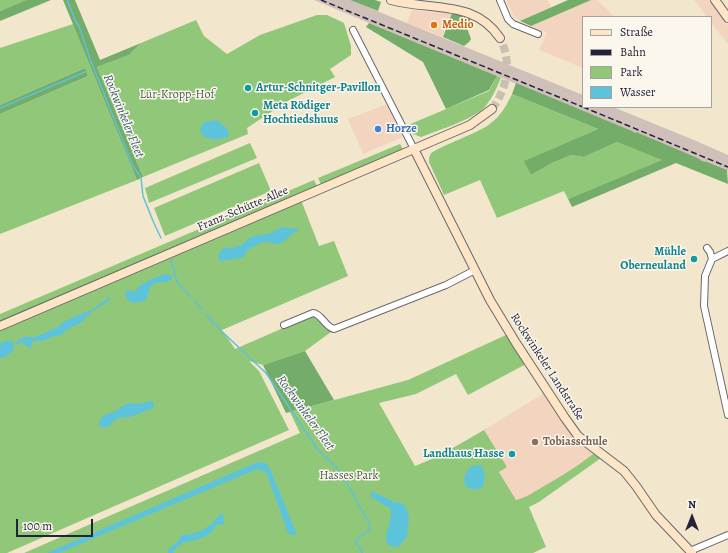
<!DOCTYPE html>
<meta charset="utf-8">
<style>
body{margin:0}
#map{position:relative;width:728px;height:553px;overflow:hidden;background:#f2e7cd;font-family:Alegreya,serif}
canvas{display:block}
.legend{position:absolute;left:582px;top:16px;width:130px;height:92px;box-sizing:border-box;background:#fbf7ec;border:1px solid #a4a2a5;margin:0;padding:5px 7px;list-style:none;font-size:12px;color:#22223b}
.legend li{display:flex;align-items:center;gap:8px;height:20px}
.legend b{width:20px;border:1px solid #a4a2a5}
.north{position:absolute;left:672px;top:497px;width:40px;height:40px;-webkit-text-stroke:3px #fbf7ec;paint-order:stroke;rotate:0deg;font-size:11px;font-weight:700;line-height:16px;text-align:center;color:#22223b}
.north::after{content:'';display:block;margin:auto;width:14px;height:18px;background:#22223b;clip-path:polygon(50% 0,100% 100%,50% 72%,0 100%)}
.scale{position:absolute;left:16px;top:519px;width:77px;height:18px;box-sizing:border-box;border:2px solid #22223b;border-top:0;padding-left:5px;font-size:12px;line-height:14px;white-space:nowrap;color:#22223b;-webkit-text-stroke:3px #fbf7ec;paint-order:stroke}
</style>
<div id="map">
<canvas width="728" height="553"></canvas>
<ul class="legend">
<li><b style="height:5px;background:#fde5c5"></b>Straße</li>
<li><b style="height:5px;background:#22223b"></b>Bahn</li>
<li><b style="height:11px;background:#91c779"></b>Park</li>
<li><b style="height:11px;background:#5dc3db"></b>Wasser</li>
</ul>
<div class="north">N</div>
<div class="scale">100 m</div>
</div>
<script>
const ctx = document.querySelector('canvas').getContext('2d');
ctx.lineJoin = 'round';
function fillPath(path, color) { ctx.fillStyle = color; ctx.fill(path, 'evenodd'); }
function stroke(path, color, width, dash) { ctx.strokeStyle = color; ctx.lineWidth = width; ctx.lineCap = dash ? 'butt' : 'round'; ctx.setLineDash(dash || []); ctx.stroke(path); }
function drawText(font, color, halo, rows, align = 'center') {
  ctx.font = font + ' Alegreya,serif'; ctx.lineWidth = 3; ctx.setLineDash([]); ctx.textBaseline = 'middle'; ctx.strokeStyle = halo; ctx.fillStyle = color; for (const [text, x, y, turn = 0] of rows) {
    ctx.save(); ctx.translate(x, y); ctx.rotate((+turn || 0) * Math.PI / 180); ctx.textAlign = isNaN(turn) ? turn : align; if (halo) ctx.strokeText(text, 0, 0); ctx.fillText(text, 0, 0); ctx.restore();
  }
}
const built = new Path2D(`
 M506 0H548L551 7 520 21 514 17Z
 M591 0H597L615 17H583V68L539 50 547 33 531 26Z
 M694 0H711L728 26V44L711 23V17H707Z
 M412 10 452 13 442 37 407 23Z
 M387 104 403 137 363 154 348 119Z
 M544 393 571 435 584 448 593 454 565 475 539 489 533 494 526 498 515 500 499 472 506 467 484 430Z`);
const industrial = new Path2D(`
 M314 0H350L583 95V107H613L694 140 728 155V171L727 170 706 161 705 162 700 160V159L497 76Z`);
const green = new Path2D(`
 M0 0H26L0 11Z
 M317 15H327L344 23 351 46V55L330 69 335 77 286 102 247 128 248 134 143 177 97 67 129 55 141 43 196 20 204 36 227 54 260 35Z
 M73 24 137 180 0 234V114L88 76 85 68 0 105V48Z
 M497 76 501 78C496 89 492 99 484 108 471 120 439 130 421 137L413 134 408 125 489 91Z
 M512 94 598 129 525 161 531 175 552 163 571 155 584 157 617 142 663 160 568 199 564 191 497 218 480 180 444 195 429 162V158L431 153C437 149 444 146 451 143 482 129 497 127 512 94Z
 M250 143 257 158 149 203 145 188Z
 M400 144 403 149 384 160 323 186 321 184 318 178Z
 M259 163 271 191 165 236 154 208Z
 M314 180 317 186 0 324V314Z
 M301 200 319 246 334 241 348 276 222 330 235 349 313 315 317 317 331 332 305 351 263 365 249 361 259 371 289 430 7 553H0V329Z
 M506 335 526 364 468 395 456 374 416 394 379 403 415 466 439 456 484 430 507 467 499 472 516 500C528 497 535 491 546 485 563 475 578 466 593 454L601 458 539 502 529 507 546 547 533 553H24L300 433 290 412 408 380Z`);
const forest = new Path2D(`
 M26 0H51L0 21V11Z
 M63 0H75L100 60 141 43 129 55 97 67 143 177 137 180Z
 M350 0H375L381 2 378 11Z
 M568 0H591L531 26 520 21Z
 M452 13 471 18 467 28 471 39 469 42 464 46 443 37Z
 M369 23 497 76 489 90 446 109 423 62 366 27Z
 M85 68 88 76 0 114V105Z
 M516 83 632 131 635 133 636 132 700 159V160L705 162V161L727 170 728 184 676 163 572 207 568 199 662 160 617 142 584 157 571 155 552 163 531 175 524 161 598 129 512 94Z
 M305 351 334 400 286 413 263 365Z`);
const water = new Path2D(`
 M216 120C222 124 231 129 228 137L217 140 204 137 200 131 202 124 205 122Z
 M281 227 298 229V231C289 233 286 243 278 244 274 245 269 241 265 242 262 242 259 244 256 245L255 247H251L242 258 220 261 218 256 222 249 227 247 233 249 236 246 242 245 250 237 271 233Z
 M167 274 172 276V279C160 287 151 275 147 299 143 302 132 305 128 300 126 299 126 296 125 294L127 290 135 292 139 286 156 277Z
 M108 298H110V300L90 313 82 322 68 329 59 336H54L42 341H32L31 349 21 342 18 345 16 343 19 339 24 337H35L58 327 63 322 93 309Z
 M11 340 14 344 13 351H12L6 357 0 358V343Z
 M152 401 154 404 153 408 130 417 118 418 106 428 99 426 100 419 106 414 113 412 128 403 137 404Z
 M260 462 266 463 271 471 297 535H293L288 533 267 474 263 471 257 469 59 553H47L253 464Z
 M481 465 485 474 483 487C466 496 457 478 472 466Z
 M372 492H374L394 502 401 503 406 507 409 519 407 537 398 547 390 546 386 541V536L391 517V509L374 499 370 495Z
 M223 513 224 524 216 525C206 547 184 533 173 553H168C169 547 171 547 176 543 178 541 180 538 182 535 196 533 200 533 211 524 216 521 217 515 223 513Z`);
const stream = new Path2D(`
 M67 0 76 22 79 26 90 59 133 166 141 178 143 196 153 221 161 238
 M0 108 85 72
 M171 260 177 282 191 297
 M195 300 202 310
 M206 314 215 325 266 373 318 450 332 463 343 476 369 523 370 528C367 535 358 535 356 542L362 553`);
const secondaryTunnel = new Path2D(`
 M492 109C508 87 512 62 500 38`);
const street = new Path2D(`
 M500 0 508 19 513 24 538 34
 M353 30 414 149
 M707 248 710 252 712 259 705 276 704 306 728 415
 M712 259 728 251
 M284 325 313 313C322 314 325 327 334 329L446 285 475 270
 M690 551 728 535`);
const secondary = new Path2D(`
 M391 0C434 11 474 0 500 38
 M715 0 728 18
 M414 149 490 300 516 343 565 418 578 436 624 471 636 486 656 515 692 553
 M0 326 470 125 492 109`);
const rail = new Path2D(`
 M321 0 583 107
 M583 107 728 167`);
const markers = [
 [434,25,4,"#e8710a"],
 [248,88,4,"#0f9aa8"],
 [255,113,4,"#0f9aa8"],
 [378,129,4,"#3f7fe0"],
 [694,259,4,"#0f9aa8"],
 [535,442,4,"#8d6e63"],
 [512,454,4,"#0f9aa8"]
];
const foodNames = [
 ["Medio",442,25]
];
const cultureNames = [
 ["Artur-Schnitger-Pavillon",256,88],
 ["Meta Rödiger",263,106],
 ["Hochtiedshuus",263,120],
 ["Mühle",686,252,"right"],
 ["Oberneuland",686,266,"right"],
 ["Landhaus Hasse",504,454,"right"]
];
const parkNames = [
 ["Lür-Kropp-Hof",177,95],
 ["Hasses Park",349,476]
];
const shopNames = [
 ["Horze",386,129]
];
const streetNames = [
 ["Franz-Schütte-Allee",243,209,-23],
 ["Rockwinkeler Landstraße",547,367,57]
];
const educationNames = [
 ["Tobiasschule",543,442]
];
const waterNames = [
 ["Rockwinkeler Fleet",123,116,68],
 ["Rockwinkeler Fleet",305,413,54]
];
fillPath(built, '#f3d4be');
fillPath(industrial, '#cfc0ba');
fillPath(green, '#91c779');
fillPath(forest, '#74ac69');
fillPath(water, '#5dc3db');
stroke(stream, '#5dc3db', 1.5);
stroke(secondaryTunnel, '#c8c0b0', 8, [8, 4]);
stroke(street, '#6b676e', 8);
stroke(secondary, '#6b676e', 10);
stroke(street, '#fff', 6);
stroke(secondary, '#fde5c5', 8);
stroke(rail, '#22223b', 1.5, [6, 3]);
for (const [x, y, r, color] of markers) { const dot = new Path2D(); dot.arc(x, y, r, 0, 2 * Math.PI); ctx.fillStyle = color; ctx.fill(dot); stroke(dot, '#fbf7ec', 1.5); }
drawText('bold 12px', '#c56008', '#fbf7ec', foodNames, 'left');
drawText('bold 12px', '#0d838f', '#fbf7ec', cultureNames, 'left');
drawText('12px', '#495c51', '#fbf7ec', parkNames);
drawText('bold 12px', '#366cbe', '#fbf7ec', shopNames, 'left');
drawText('12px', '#22223b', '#fbf7ec', streetNames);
drawText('bold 12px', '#785e54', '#fbf7ec', educationNames, 'left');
drawText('italic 13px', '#375a73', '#fbf7ec', waterNames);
</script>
